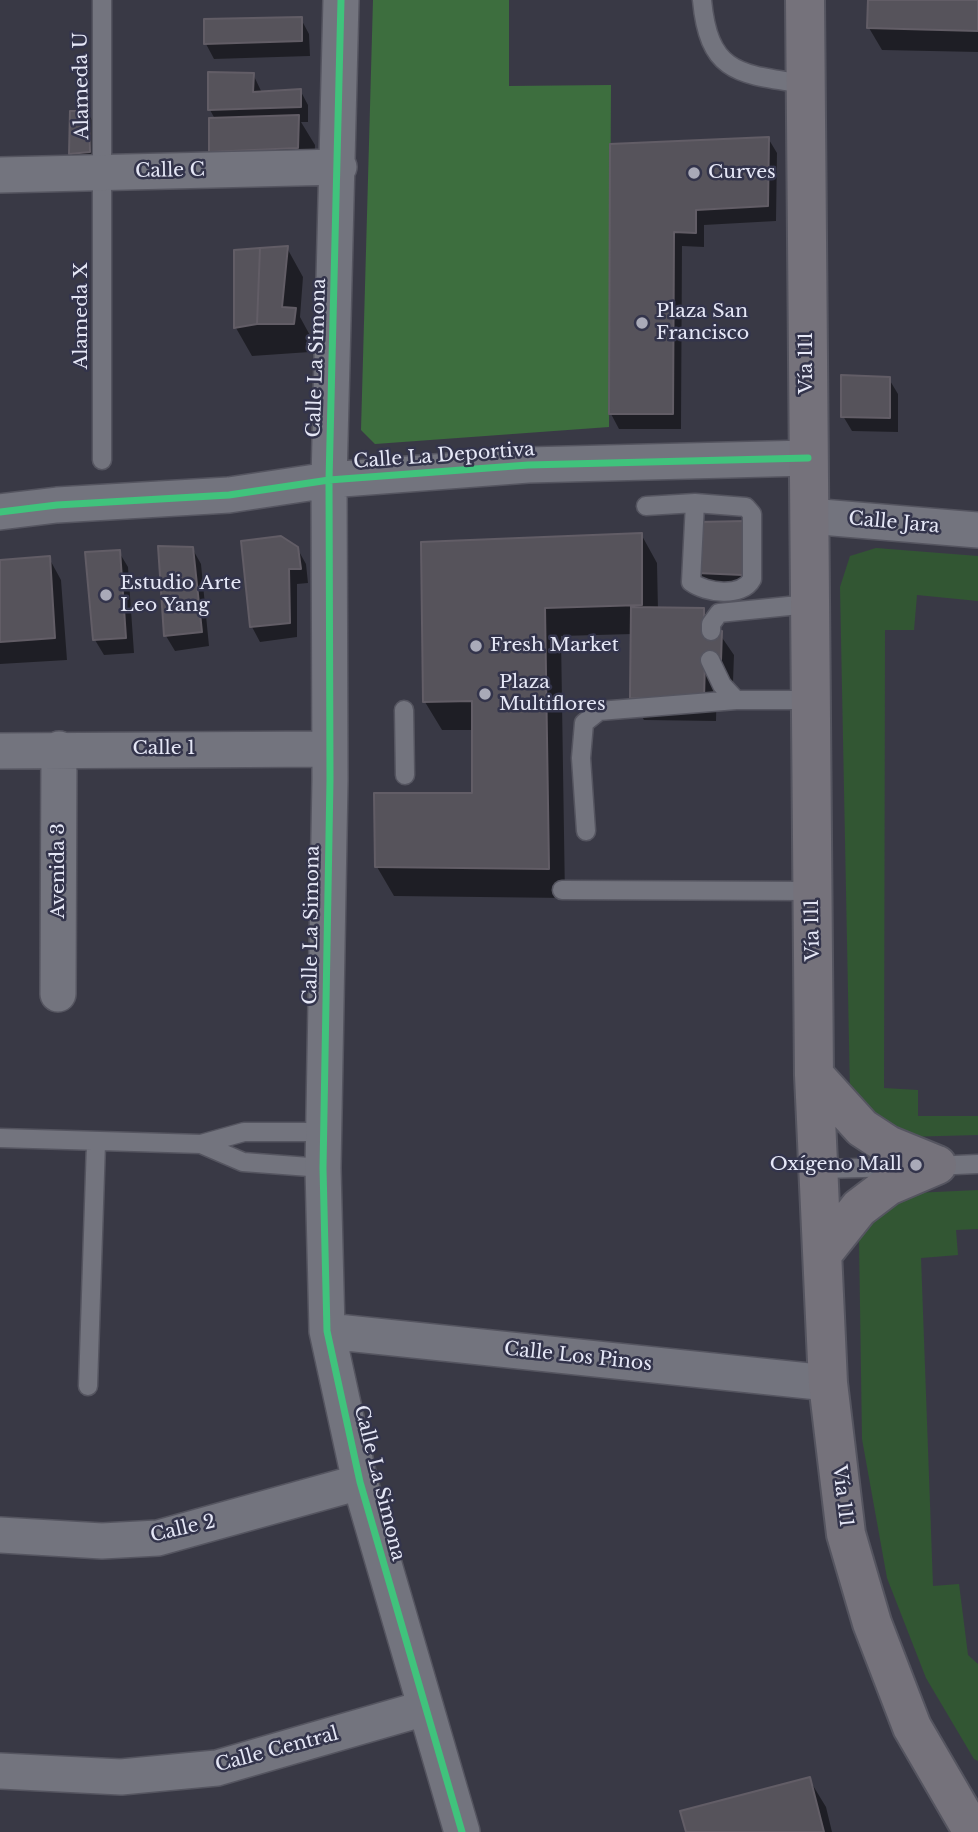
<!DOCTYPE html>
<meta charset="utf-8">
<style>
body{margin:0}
canvas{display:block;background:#393945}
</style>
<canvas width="978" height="1832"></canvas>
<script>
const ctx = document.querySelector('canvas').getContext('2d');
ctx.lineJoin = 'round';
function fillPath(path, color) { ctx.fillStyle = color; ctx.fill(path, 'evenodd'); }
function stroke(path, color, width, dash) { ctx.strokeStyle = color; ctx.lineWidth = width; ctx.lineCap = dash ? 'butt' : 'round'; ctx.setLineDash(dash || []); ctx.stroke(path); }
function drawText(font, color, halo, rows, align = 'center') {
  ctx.font = font + ' "Libre Baskerville",serif'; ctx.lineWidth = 5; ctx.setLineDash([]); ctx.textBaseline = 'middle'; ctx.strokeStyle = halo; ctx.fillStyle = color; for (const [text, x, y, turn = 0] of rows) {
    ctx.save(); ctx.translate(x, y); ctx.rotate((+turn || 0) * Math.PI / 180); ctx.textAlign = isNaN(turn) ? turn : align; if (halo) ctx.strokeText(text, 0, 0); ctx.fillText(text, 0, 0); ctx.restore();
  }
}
const green = new Path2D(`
 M876 548 978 556V601L917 595 914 630H885L884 1088 918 1090V1116H978V1135L903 1137 850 1092 840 587 850 556Z
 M978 1190V1229L956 1230 958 1255 921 1258 933 1586 959 1584 968 1655 978 1664V1761L974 1759 926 1678 887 1578 862 1439 859 1238 866 1216 914 1193Z`);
const forest = new Path2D(`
 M373 0H509V86L611 85 609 427 375 444 361 430Z`);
const shadow = new Path2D(`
 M870 0H978V52L882 50 869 28Z
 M301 19 309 34 310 56 214 59 206 44V20Z
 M253 74 262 93 300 90 308 105V122H301L315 145 314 177 227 181 211 152 210 119H215L210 110Z
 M88 113 92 120 93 159 75 160 71 153Z
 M768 138 777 153 776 221 704 225V247L682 246 681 429H619L611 414 612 146Z
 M287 248 303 277 300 317 312 339 310 352 252 356 236 328Z
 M889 379 898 394V432L852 431 843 416Z
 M745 523 751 589 707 588 699 573Z
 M641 534 657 563 658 610H703L734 655 733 682H717L716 721 644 720 631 698 633 634 561 636 565 898 394 896 377 867 474 794V730H442L425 702 423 543Z
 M243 543 297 548 306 564 308 583 297 584V637L260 642 252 627Z
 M192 548 201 564 209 646 175 651 166 636Z
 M119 552 128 567 134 653 104 655 95 640Z
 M49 558 61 580 67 660 0 664V562Z
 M809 1779 826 1807 832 1832H688Z`);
const building = new Path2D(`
 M868 0H978V31L867 28Z
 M302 17V41L204 44V19Z
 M208 72 254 73 253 92 301 89V107L208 110Z
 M70 111H89L90 152 69 154Z
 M299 115 298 148 209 152V118Z
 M769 137 768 206 696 210V233L674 232 673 414H609L610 144Z
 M288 246 282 307 296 308 294 324H257L260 248Z
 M260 248 257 324 234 328V250Z
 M841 375 890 377V418L841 417Z
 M746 521 743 575 697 573 698 522Z
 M642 533V605L545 608 549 869 375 867 374 793H472V701L423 702 421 542Z
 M281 536 298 547 301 569H289L290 623 250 627 241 541Z
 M158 546 193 547 202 632 164 636Z
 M120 550 126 638 93 640 85 552Z
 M50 556 55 638 0 642V560Z
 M631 607 704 608V631H722L721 660H705L704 699 630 698Z
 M810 1777 824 1832H686L680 1811Z`);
const service = new Path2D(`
 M702 0C709 75 740 74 805 84
 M102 460V0
 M646 506 695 503 746 507 752 514V579C742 598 706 593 691 582L695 503
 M711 631V624L719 613 809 604
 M710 660 722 685 736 700
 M404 710 405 775
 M586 831 581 758 584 723 599 711 736 700H811
 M562 890 813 891
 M0 1138 201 1144 244 1132H323
 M201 1144 243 1162 323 1168
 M933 1166 978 1164
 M820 1169 905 1167
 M88 1386 96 1143`);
const minor = new Path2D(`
 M341 0 329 480 330 780 323 1168 327 1331 360 1482 462 1832
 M0 175 339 167
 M0 512 57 505 229 495 329 480 528 465 808 458
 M809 516 978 530
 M0 751 328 749
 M58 994 59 749
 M327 1331 828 1383
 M0 1535 102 1541 158 1538 360 1482
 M0 1771 121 1777 217 1768 425 1708`);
const secondary = new Path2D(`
 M805 0 814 1075 828 1383 846 1534 872 1623 912 1727 973 1832
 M814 1075 862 1128 888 1145 937 1165
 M824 1252 859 1208 888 1186 937 1165`);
const cycleway = new Path2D(`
 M341 0 329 480 330 780 323 1168 327 1331 360 1482 462 1832
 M0 512 57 505 229 495 329 480 528 465 808 458`);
const markers = [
 [694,173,7,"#a9aab8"],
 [642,323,7,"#a9aab8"],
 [106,595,7,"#a9aab8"],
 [476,646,7,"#a9aab8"],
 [485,694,7,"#a9aab8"],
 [916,1165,7,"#a9aab8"]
];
const streetNames = [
 ["Alameda U",82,86,-91],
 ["Calle C",170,171,-1],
 ["Alameda X",82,316,-90],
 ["Calle La Simona",317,358,-88],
 ["Vía 111",807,363,-90],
 ["Calle La Deportiva",444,456,-4],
 ["Calle Jara",894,523,5],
 ["Calle 1",164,749],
 ["Avenida 3",59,871,-90],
 ["Calle La Simona",312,925,-89],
 ["Vía 111",813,930,-91],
 ["Calle Los Pinos",578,1357,6],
 ["Calle La Simona",379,1483,76],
 ["Vía 111",842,1496,83],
 ["Calle 2",183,1529,-13],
 ["Calle Central",277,1750,-15]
];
const poiNames = [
 ["Curves",708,173],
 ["Plaza San",656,312],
 ["Francisco",656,334],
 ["Estudio Arte",120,584],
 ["Leo Yang",120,606],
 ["Fresh Market",490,646],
 ["Plaza",499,683],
 ["Multiflores",499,705],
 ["Oxígeno Mall",902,1165,"right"]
];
fillPath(green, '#325633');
fillPath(forest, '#3d6e3e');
fillPath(shadow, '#0007');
fillPath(building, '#56535b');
stroke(building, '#625d66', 2);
stroke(service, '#555560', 21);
stroke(minor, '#555560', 38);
stroke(secondary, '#555560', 42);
stroke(service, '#73747e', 18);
stroke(minor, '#73747e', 35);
stroke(secondary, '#75727b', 38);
stroke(cycleway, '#40c37c', 7);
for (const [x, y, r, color] of markers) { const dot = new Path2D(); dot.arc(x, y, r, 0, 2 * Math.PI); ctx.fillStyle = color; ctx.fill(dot); stroke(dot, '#33344b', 2.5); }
drawText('19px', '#e5e7f6', '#33344b', streetNames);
drawText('19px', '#e5e7f6', '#33344b', poiNames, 'left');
</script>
